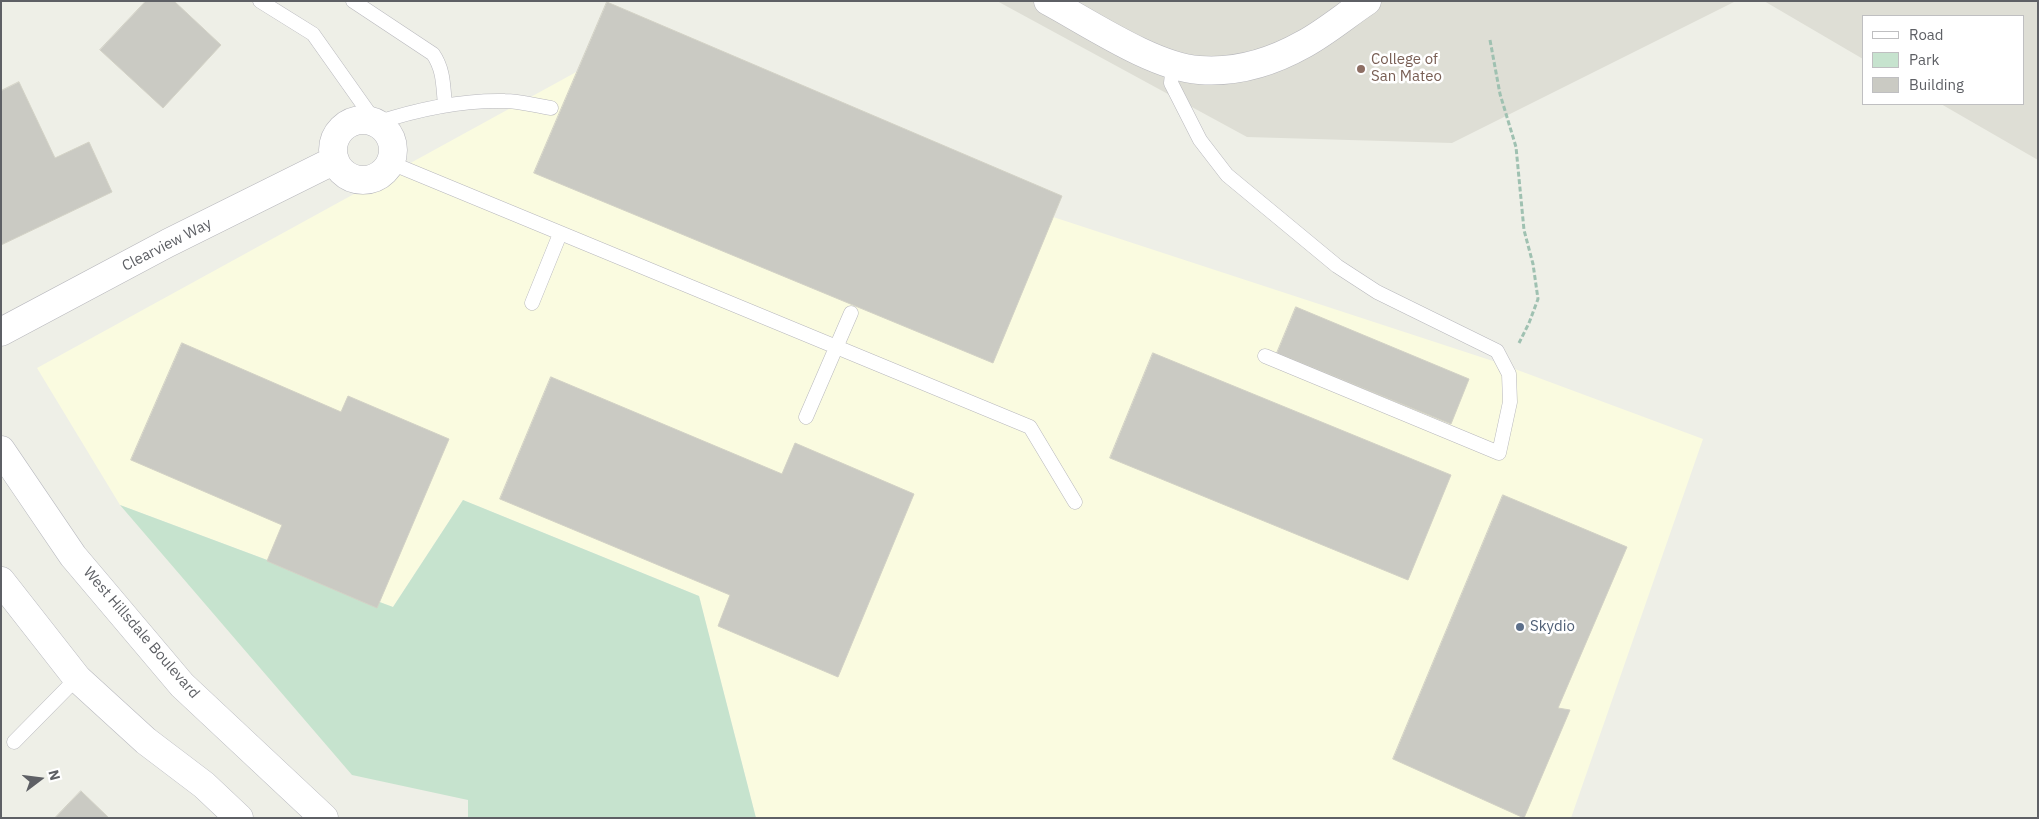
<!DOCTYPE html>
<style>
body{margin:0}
#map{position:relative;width:2039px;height:819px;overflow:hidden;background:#eeefe7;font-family:"IBM Plex Sans",sans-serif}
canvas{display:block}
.frame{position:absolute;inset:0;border:2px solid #5e6065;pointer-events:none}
.legend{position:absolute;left:1862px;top:15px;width:162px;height:90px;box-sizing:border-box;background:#fff;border:1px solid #bfbfc1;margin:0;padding:6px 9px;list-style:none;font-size:15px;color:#5e6065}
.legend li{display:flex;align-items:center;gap:10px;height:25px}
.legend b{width:25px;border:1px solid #bfbfc1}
.north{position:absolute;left:15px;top:754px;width:50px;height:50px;-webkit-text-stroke:4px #fff;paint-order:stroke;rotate:75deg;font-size:14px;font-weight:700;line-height:20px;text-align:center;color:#5e6065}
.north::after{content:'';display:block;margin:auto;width:18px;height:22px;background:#5e6065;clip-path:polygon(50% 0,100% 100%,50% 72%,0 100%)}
</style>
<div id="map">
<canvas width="2039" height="819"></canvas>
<div class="frame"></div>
<ul class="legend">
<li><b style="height:6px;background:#fff"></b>Road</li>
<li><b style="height:14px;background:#c6e3ce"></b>Park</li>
<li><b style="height:14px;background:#cacac3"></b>Building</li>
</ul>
<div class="north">N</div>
</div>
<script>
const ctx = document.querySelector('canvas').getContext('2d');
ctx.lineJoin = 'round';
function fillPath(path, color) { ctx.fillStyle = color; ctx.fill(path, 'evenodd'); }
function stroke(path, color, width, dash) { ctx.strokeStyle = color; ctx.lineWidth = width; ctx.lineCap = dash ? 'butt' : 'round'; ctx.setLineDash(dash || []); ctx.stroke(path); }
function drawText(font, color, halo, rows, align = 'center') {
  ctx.font = font + ' "IBM Plex Sans",sans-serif'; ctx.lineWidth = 5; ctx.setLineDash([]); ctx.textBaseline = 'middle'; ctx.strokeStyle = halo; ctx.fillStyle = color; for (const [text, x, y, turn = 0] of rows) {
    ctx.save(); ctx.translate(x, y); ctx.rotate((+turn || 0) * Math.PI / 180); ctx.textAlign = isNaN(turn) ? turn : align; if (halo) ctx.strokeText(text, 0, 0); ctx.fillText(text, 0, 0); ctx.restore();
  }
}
const commercial = new Path2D(`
 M589 65 1496 362 1703 439 1571 818H756L699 596 463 500 393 607 120 505 37 368Z`);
const education = new Path2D(`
 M997 1H1736L1452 143 1247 137Z
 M1764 1H2038V160L1941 104H2023V16H1863V59Z`);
const green = new Path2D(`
 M463 500 699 596 756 818H468V800L352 775 120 505 393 607Z`);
const building = new Path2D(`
 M146 1H174L221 45 163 108 100 50Z
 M607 2 1062 196 993 363 534 173Z
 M19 82 55 158 89 142 112 192 1 245V91Z
 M1296 307 1469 379 1451 424 1277 353Z
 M182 343 341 412 348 396 449 439 377 608 267 561 282 525 131 460Z
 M1153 353 1451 475 1408 580 1110 458Z
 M551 377 782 474 795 443 914 494 838 677 718 626 730 595 500 499Z
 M1503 495 1627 547 1558 708 1570 710 1524 818 1393 759Z
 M81 791 109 818H55Z`);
const path = new Path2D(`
 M1490 40 1500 94 1516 147 1524 230 1533 264 1538 299 1529 323 1519 343`);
const service = new Path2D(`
 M260 1 313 34 376 123C418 109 461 100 505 101 520 101 536 106 551 108
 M353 1 433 54C444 70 443 86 445 105
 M1173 65 1171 83 1200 140 1227 175 1337 266 1377 292 1497 351 1509 374 1510 402 1499 453 1265 356
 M391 163 1030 427 1075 502
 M532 303 560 234
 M806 417 851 313
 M14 742 77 678`);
const minor = new Path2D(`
 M1048 1C1089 23 1154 67 1199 70 1236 73 1272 62 1304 44 1326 32 1346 15 1367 1
 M333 150a30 30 0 1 1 60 0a30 30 0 1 1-60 0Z
 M1 332 168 243 335 160`);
const secondary = new Path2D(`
 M1 450 73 556 182 685 324 818
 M1 581 77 678 146 741 204 785 239 818`);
const markers = [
 [1361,69,5,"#8d6e63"],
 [1520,627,5,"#5c6f8a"]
];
const educationNames = [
 ["College of",1371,60],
 ["San Mateo",1371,77]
];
const streetNames = [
 ["Clearview Way",167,245,-27],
 ["West Hillsdale Boulevard",141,633,49]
];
const serviceNames = [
 ["Skydio",1530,627]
];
fillPath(commercial, '#fafbe0');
fillPath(education, '#deded5');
fillPath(green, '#c6e3ce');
fillPath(building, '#cacac3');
stroke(building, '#d3d2c6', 1);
stroke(service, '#b7b7bc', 15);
stroke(minor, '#b7b7bc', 29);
stroke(secondary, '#b8b9bf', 29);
stroke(path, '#9fc1b1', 3, [5, 2.5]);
stroke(service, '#fff', 14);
stroke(minor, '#fff', 28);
stroke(secondary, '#fff', 28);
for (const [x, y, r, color] of markers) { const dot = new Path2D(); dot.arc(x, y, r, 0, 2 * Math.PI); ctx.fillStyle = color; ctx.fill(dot); stroke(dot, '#fff', 2); }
drawText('15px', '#785e54', '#fff', educationNames, 'left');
drawText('15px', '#5e6065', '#fff', streetNames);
drawText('15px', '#4e5e75', '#fff', serviceNames, 'left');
</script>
